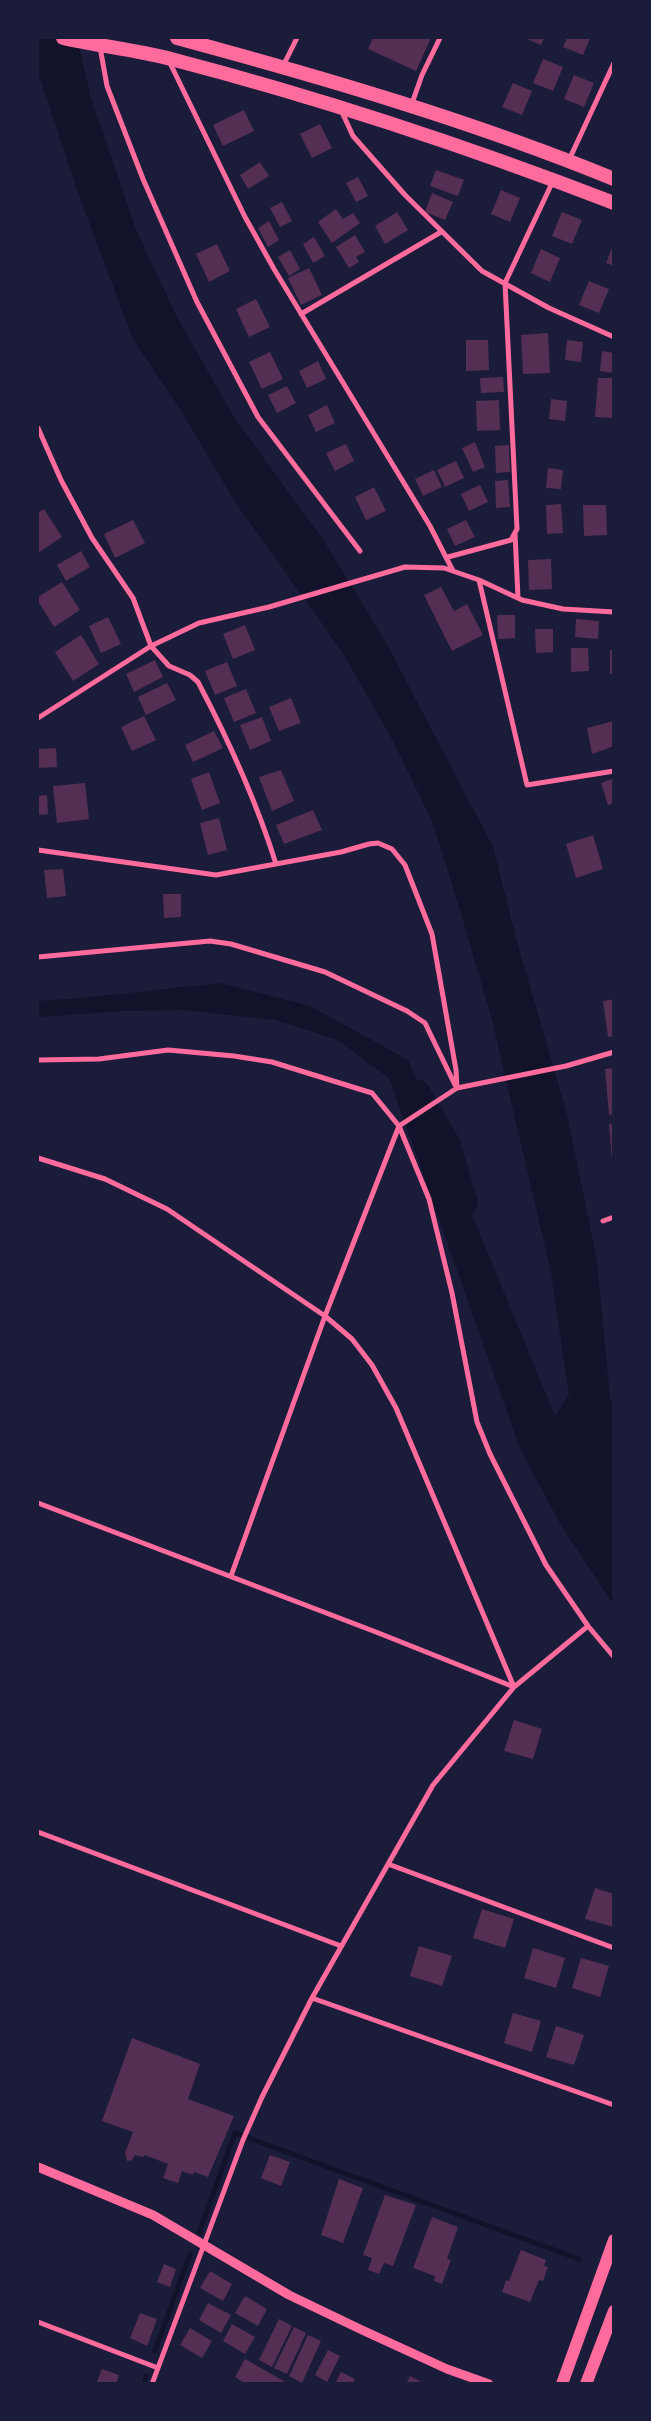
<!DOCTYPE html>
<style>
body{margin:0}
#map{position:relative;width:651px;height:2421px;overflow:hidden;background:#1b1b3a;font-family:"DejaVu Sans",sans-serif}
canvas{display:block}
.frame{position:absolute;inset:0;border:39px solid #1b1b3a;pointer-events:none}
</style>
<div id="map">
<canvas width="651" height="2421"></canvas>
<div class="frame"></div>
</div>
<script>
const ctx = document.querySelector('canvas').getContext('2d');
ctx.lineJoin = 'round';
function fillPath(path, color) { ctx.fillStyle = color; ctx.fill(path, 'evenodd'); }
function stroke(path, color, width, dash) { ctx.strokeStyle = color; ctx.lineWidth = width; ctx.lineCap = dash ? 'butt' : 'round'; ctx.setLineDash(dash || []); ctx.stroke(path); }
const water = new Path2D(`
 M38 38H77L91 98 136 230 178 319 235 419 324 541 384 639 493 847 517 942 567 1114 597 1261 610 1398 614 1409 613 1604 562 1527 521 1451 389 1078 338 1040 276 1020 183 1010 122 1011 38 1017V1001L83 998 219 983 310 1006 408 1060 555 1416 569 1395 551 1272 492 1020 458 903 432 821 393 741 343 653 235 502 182 412 133 339 77 190 38 73Z`);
const stream = new Path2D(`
 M199 2233 235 2133 579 2259
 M155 2351 190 2254
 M144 2384 146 2376`);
const river = new Path2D(`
 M416 1095 445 1145 462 1202`);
const building = new Path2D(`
 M373 38H431L416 71 368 49Z
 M525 38H544L541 45Z
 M567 38H590L583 55 563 47Z
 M543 59 563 67 553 91 533 83Z
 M574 75 594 83 584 107 564 99Z
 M513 83 532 91 522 115 502 107Z
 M244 110 254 131 223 146 213 125Z
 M320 124 332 148 312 158 300 134Z
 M260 162 269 176 248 189 240 175Z
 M436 170 464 180 458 196 430 186Z
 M358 177 368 196 356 202 346 183Z
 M501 190 520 198 510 222 491 214Z
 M432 193 453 202 445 220 425 212Z
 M282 202 292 221 280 227 270 208Z
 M336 209 343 219 353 213 360 223 332 243 318 222Z
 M397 212 408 230 385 244 375 226Z
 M562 212 582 220 572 244 552 236Z
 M269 221 279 240 268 247 258 228Z
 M355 235 365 252 356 257 359 262 349 268 336 247Z
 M314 237 325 256 313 263 303 244Z
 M614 243V266L606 263Z
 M217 244 230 271 209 282 196 254Z
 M541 249 560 258 550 282 531 273Z
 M290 250 300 269 289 276 278 257Z
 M309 268 322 295 301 305 288 278Z
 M589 281 609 289 599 313 579 305Z
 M256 299 270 327 249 337 236 309Z
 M548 333 550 373 523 374 521 335Z
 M466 340H488L489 370 466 371Z
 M567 340 583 342 581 362 565 360Z
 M602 351 614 353V373L600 371Z
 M270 352 283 379 262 389 249 362Z
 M318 361 326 379 307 388 299 371Z
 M503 377 504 392 481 393 480 378Z
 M598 378H614V418L595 417Z
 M287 386 296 403 277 413 268 395Z
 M551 399 567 401 565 421 549 419Z
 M499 400 500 430 477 431 476 401Z
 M327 405 335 423 316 432 308 415Z
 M475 442 485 467 473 472 462 448Z
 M346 444 354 461 335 471 326 453Z
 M509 445 510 472 496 473 495 446Z
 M456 461 464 478 445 487 437 470Z
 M548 468 563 470 561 489 546 488Z
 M434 470 442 487 423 496 415 479Z
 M508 480 510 507 496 508 495 481Z
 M480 485 488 502 469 511 461 494Z
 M374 487 386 511 366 520 355 497Z
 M561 504 563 533 547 534 546 505Z
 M583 505H606L607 535 584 536Z
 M44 509 62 537 38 553V513Z
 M133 520 145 543 115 558 104 534Z
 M466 520 475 537 455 546 447 529Z
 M81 551 90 567 66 581 57 565Z
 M551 559 552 589 529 590 528 560Z
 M62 582 80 610 54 627 38 601V597Z
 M441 587 454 611 467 604 483 635 452 651 424 595Z
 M497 615H515V638L498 639Z
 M108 617 121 644 101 653 89 626Z
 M576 619 599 621 598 639 575 637Z
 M245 625 255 650 233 659 223 634Z
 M535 629H553V652L536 653Z
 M81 635 99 664 73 681 55 652Z
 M571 648H588L589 671 571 672Z
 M610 650H614V674H610Z
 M155 660 163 677 134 692 126 674Z
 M227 662 237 686 215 695 205 671Z
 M167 683 176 700 146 715 138 697Z
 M246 689 256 713 234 722 224 698Z
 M291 698 301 723 279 731 269 707Z
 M144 716 156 740 132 751 121 727Z
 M262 717 271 741 250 750 240 725Z
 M614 721V746L592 754 587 728Z
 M214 731 223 748 193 762 185 745Z
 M56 748 57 767 38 768V749Z
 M281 770 294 801 272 811 259 777Z
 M209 772 220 803 202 810 191 779Z
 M614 778V803L608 805 601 783Z
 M85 783 89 819 57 823 53 786Z
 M47 795 48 814 38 815V796Z
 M313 810 322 830 284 844 276 825Z
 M219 818 227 850 208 855 200 823Z
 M593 835 603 869 576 878 566 844Z
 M63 869 66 896 47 898 44 870Z
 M163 894H181V917L164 918Z
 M614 999V1036L608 1037 603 1001Z
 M614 1068V1115H609L605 1069Z
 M609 1124H614V1161H612Z
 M514 1720 542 1729 533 1759 504 1751Z
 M595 1888 614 1894V1927L585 1919Z
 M482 1909 514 1919 505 1948 473 1938Z
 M419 1946 452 1956 442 1986 410 1976Z
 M533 1948 565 1958 556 1988 524 1978Z
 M581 1958 609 1966 600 1997 572 1988Z
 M513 2013 541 2021 532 2052 504 2043Z
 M556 2026 584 2035 574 2065 546 2057Z
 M132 2038 200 2064 188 2099 234 2116 208 2177 194 2172 193 2175 182 2171 178 2183 163 2178 168 2164 145 2155 143 2157 135 2155 132 2160 127 2161 125 2153 133 2132 102 2121Z
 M270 2155 290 2162 281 2186 261 2178Z
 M339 2179 363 2188 343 2243 321 2235Z
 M385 2195 416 2205 393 2266 384 2263 379 2274 368 2270 372 2258 363 2255Z
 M432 2217 458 2227 447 2259 451 2260 442 2284 434 2281 435 2276 413 2268Z
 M521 2250 546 2260 544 2266 548 2267 543 2281 539 2280 530 2302 502 2292 506 2280 509 2281Z
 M164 2264 176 2269 170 2287 157 2282Z
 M210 2271 232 2284 223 2301 200 2288Z
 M245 2296 267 2309 258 2326 235 2313Z
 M208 2303 231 2315 221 2333 199 2320Z
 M140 2313 157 2319 147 2346 130 2338Z
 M279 2319 292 2326 272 2367 259 2360Z
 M232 2324 255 2337 245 2354 223 2341Z
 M294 2327 306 2333 287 2374 274 2368Z
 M190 2328 212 2341 202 2358 180 2345Z
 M308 2335 321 2341 302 2383 289 2376Z
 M328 2350 340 2356 327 2382 315 2375Z
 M245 2359 289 2384H246L235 2377Z
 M102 2369 119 2375 116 2384H96Z
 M341 2372 355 2379 353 2384H335Z
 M410 2376 425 2384H406Z`);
const minor = new Path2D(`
 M100 47 107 86 143 179 197 302 258 417 360 551
 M169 61 245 217 274 269 430 526 453 571
 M283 66 297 38
 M411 106 422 75 440 38
 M341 110 353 136 405 195 482 271 549 308 614 337
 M569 160 614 63
 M301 314 441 232
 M38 428 61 480 92 538 133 598 151 646 169 666 190 675 198 682C229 741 256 800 276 864
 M515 533 518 598
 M448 557 511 540 517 529 505 283 553 181
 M479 580 527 785 614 771
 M38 718 151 646 199 623 269 607 405 567 444 568 479 580 522 600 563 609 614 612
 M38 850 216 875 341 852 369 844 378 843 392 849 405 865 432 934 456 1070 457 1088
 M38 957 210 941 231 944 325 972 407 1011 425 1023 455 1085
 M38 1060 99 1059 168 1050 234 1056 272 1062 372 1093 399 1126 429 1199 452 1293 477 1422 490 1454 546 1565 588 1626 614 1657
 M38 1158 105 1179 167 1209 325 1316 352 1339 372 1365 396 1408 514 1687
 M603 1221 614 1217
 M38 1503 376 1632 514 1687
 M231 1576 325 1316 399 1126 457 1088 566 1066 614 1052
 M38 1832 341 1946
 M388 1864 614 1948
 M312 1998 614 2105
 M38 2322 158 2368
 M152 2384 243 2140 262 2097 312 1998 433 1785 514 1687 588 1626`);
const tertiary = new Path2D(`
 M38 2167 153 2215 289 2295 362 2330 447 2369 489 2384`);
const primary = new Path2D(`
 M562 2384 614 2240
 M586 2384 614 2311`);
const trunk = new Path2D(`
 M63 38C99 46 136 50 171 59 321 98 469 147 614 203
 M177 38C325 78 472 121 614 179`);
fillPath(water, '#12122b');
stroke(stream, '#12122b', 5);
stroke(river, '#12122b', 31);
fillPath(building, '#542f53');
stroke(minor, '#ff6b9d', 5);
stroke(tertiary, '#ff6b9d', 9);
stroke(primary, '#ff6b9d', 12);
stroke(trunk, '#ff6b9d', 14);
</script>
